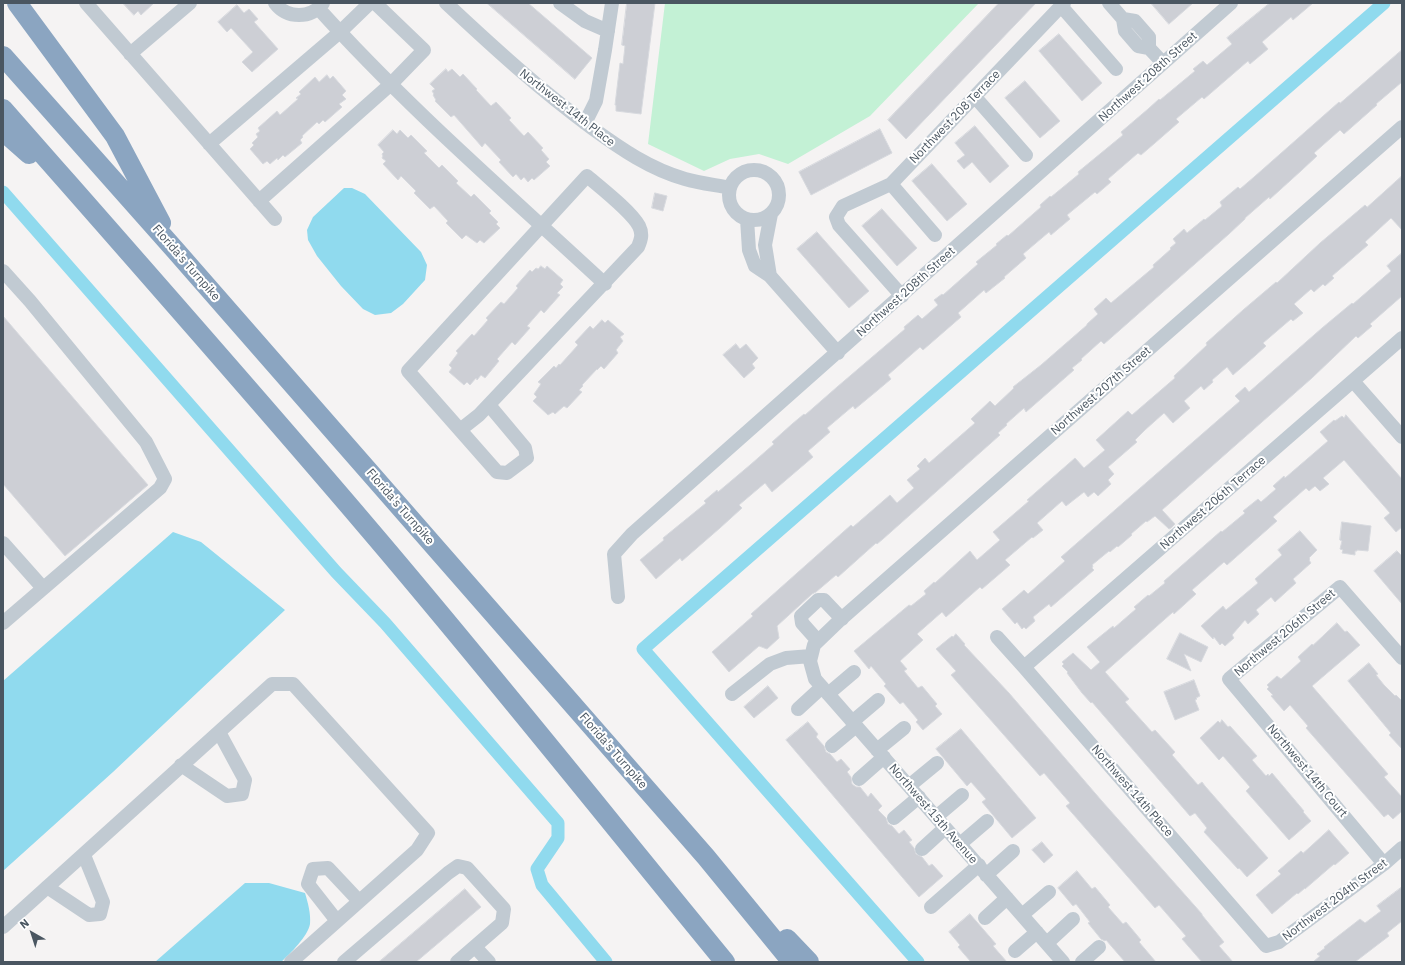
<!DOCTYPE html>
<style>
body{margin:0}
#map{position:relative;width:1405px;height:965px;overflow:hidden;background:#f5f3f3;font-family:"IBM Plex Sans",sans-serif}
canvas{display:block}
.frame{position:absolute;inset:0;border:4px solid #4a5661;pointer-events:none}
.north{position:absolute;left:12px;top:913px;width:40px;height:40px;-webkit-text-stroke:3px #fff;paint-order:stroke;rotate:321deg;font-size:11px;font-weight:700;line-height:16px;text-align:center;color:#4a5661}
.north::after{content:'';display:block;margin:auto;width:14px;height:18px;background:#4a5661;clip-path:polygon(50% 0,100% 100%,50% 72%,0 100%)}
</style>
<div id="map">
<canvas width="1405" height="965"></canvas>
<div class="frame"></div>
<div class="north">N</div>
</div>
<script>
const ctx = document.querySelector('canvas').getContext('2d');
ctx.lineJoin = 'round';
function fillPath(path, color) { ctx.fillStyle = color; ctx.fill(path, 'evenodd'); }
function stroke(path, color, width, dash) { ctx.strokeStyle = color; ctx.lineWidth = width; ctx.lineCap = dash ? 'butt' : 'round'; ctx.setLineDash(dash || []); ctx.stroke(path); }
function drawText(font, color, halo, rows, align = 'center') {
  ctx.font = font + ' "IBM Plex Sans",sans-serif'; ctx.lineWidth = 4; ctx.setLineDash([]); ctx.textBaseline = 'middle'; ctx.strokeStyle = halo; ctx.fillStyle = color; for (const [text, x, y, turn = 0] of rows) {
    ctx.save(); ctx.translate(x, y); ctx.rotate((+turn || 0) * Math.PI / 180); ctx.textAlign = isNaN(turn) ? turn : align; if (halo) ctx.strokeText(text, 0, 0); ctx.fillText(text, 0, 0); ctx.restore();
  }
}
const green = new Path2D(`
 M665 3H979L870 116 788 164 759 154 730 159 704 171 648 144Z`);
const water = new Path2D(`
 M344 188H352L365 194 421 252 427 265 425 280 403 304 391 313 375 315 363 309 341 286 317 256 308 240 307 230 313 217Z
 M173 532 201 542 285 610 113 772 3 871V681Z
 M245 883H269L305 893C308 903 311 914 310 924 308 936 290 954 281 962H155Z`);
const canal = new Path2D(`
 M3 192 336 572 385 623 558 823V838L537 869 542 885 606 962
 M918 962 643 649 1384 3`);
const building = new Path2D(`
 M123 3H154L141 15 138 11 134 15Z
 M487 3H528L592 58 575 79Z
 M627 3H655L641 114 616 111V105H615L620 63 623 64 625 46 622 45Z
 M999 3H1036L906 139 888 120Z
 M1151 3H1193L1169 24Z
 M1270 3H1313L1293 20 1291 17 1262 42 1268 49 1250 64 1248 61 1204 99 1202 97 1176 119 1179 122 1155 143 1141 155 1138 153 1108 179 1111 182 1097 194 1095 192 1067 215 1070 219 1051 235 1049 232 1023 254 1026 258 1004 277 1005 278 986 293 984 290 958 313 961 317 923 350 920 347 888 375 891 379 878 390 855 409 853 406 827 428 830 432 808 451 813 457 772 492 765 483 739 505 742 508 720 528 682 561 680 558 656 579 640 560 664 540 663 538 706 503 704 501 717 490 718 492 750 465 774 444 772 442 792 424 804 414 805 415 837 387 905 329 904 327 918 315 922 319 938 305 934 300 942 294 943 295 978 264 976 262 997 245 996 244 1007 235 1008 236 1041 207 1040 205 1050 196 1051 197 1079 174 1078 172 1123 135 1121 132 1148 109 1159 99 1160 100 1195 71 1193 69 1203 61 1207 65 1232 44 1227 38Z
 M237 5 244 13 249 9 258 19 254 22 278 49 252 72 242 62 253 52 231 28 227 32 218 22Z
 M1059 34 1102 83 1082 101 1039 51Z
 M1402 50V82L1376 104 1377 105 1344 134 1340 130 1314 153 1317 156 1302 170 1270 199 1269 197 1245 218V219L1229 234 1104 344 1101 341 1081 359 1082 360 1072 368 1074 370 1026 412 1024 408 1006 424 1007 425 998 433 1000 435 883 539 877 544 876 543 838 577 836 575 816 592 812 594 777 626 779 638 767 649 759 646 729 672 712 652 753 616 751 614 851 525 853 527 890 495 897 503 914 488 907 480 920 469 917 466 925 458 929 463 975 423 971 419 990 401 995 406 1014 388 1013 387 1041 365 1087 325V324L1098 314 1094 309 1106 298 1111 303 1154 267 1153 265 1171 249 1170 248 1176 243 1173 239 1184 229 1187 233 1204 219 1205 220 1222 206 1220 202 1238 187 1240 189 1254 177 1339 102 1340 103Z
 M446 69 448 72 452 69 460 77 463 74 477 89 476 90 491 106 496 102 511 118 509 120 524 136 528 132 543 148 541 150 549 159 546 162 550 166 534 180 532 178 528 182 524 177 521 180 516 174 513 177 499 162 501 160 485 143 482 147 454 115 451 117 435 101 436 100 433 95 434 94 432 91 435 89 430 84Z
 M327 75 330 79 333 76 346 91 342 95 346 99 339 104 342 107 325 122 323 120 319 124 317 122 302 136 303 137 300 140 302 143 285 157 283 155 278 160 277 158 270 164 267 161 263 164 250 149 254 145 252 143 258 137 256 134 260 131 258 128 277 111 280 115 298 99 296 98 301 94 299 92 315 77 319 82Z
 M1025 81 1060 121 1040 138 1005 98Z
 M975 126 1009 166 990 183 972 162 964 169 957 161 965 155 955 143Z
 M880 129 892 153 811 195 799 172Z
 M393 130 397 134 400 130 408 138 411 135 427 151 424 153 439 168 442 165 458 181 456 183 471 197 474 194 491 211 489 213 498 222 496 224 500 228 484 243 480 240 477 243 466 235 462 239 446 223 448 221 434 206 430 209 414 193 416 191 401 176 398 180 383 164 386 161 382 158 383 156 382 154 384 152 378 145Z
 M932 164 967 204 947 221 912 181Z
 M1402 176V230L1391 218 1365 242 1368 245 1332 276 1334 278 1325 286 1323 284 1314 292 1311 289 1294 304 1303 313 1293 321 1291 319 1263 343 1266 346 1256 355 1233 375 1227 367 1212 380 1213 382 1204 390 1201 386 1184 401 1190 408 1173 423 1164 413 1145 430 1135 440 1137 442 1108 467 1114 474 1108 480 1111 484 1098 496 1094 492 1088 497 1084 492 1066 506 1062 501 1037 523 1043 530 1033 538 1032 537 1005 560 1010 565 982 589 980 587 946 617 942 612 917 634 923 640 900 661 907 669 904 671 918 688 922 686 937 704 935 706 942 714 923 730 916 722 918 720 903 702 900 704 884 686 886 684 871 666 869 669 854 651 909 605 911 606 926 594 924 591 934 582 935 583 970 551 977 560 1000 540 993 532 1029 501 1027 500 1075 458 1084 468 1105 450 1096 440 1128 411 1132 415 1175 378 1174 376 1207 345 1206 343 1243 310 1276 282 1277 283 1320 243 1365 205 1367 207Z
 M655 193 667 196 663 211 652 208Z
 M882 209 917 248 897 266 862 226Z
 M817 232 869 291 849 308 797 249Z
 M1402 253V296L1370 324 1372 326 1358 338 1356 336 1312 378 1162 510 1175 524 1171 528 1169 529 1155 516 1147 522 1146 521 1131 534 1132 535 1118 547 1117 546 1110 552 1109 551 1092 565 1093 566 1092 568 1094 570 1051 607 1049 604 1033 617 1035 621 1026 629 1024 627 1022 629 1017 622 1015 624 1002 609 1024 590 1028 594 1065 561 1061 557 1240 401 1235 396 1245 387 1249 392 1322 328 1352 303 1353 304 1391 271 1387 266Z
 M541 266 545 269 547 266 563 280 560 284 563 287 557 293 560 295 544 313 541 310 527 326 530 328 515 345 512 342 497 359 499 361 485 378 481 375 477 380 476 378 470 385 467 382 464 385 449 372 452 368 449 365 458 353 456 351 472 334 474 336 488 320 486 318 501 302 504 304 518 288 516 286 530 270 532 272 536 268 538 269Z
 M3 316 148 485 65 556 3 484Z
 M602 320 605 323 608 320 624 334 620 337 623 341 616 350 618 353 604 369 601 366 597 370V369L582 385 583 386 579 390 582 392 567 408 564 406 555 414 553 412 548 415 533 401 537 397 534 394 541 384 538 382 554 366 556 368 559 364 560 365 578 345 575 342 590 326 593 329Z
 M736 344 740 349 746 344 758 358 752 364 755 368 744 378 723 355Z
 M1346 415 1402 479V527L1396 532 1384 518 1390 513 1344 460 1323 478 1329 484 1320 491 1315 486 1309 491 1306 488 1273 517 1277 521 1227 565 1224 562 1192 590 1196 594 1174 614 1173 612 1105 672 1129 699 1125 702 1152 732 1155 730 1175 752 1172 755 1198 785 1202 782 1205 786 1268 858 1247 877 1239 868 1238 869 1204 832 1207 828 1195 813 1190 816 1092 702 1091 703 1082 693 1067 673 1068 672 1062 666 1064 664 1062 662 1073 653 1091 670 1100 662 1087 647 1113 626 1114 628 1136 609 1134 607 1148 595 1149 596 1165 583 1164 581 1180 567 1221 531 1222 532 1245 513 1243 511 1258 499 1261 502 1276 489 1273 486 1284 476 1285 478 1328 441 1320 432 1334 420 1335 421 1342 416 1344 418Z
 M1342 522 1371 526 1368 551 1357 550V551H1355V555L1342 553 1343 550 1340 549 1342 541 1340 540Z
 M1300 531 1317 550 1309 558 1310 559 1309 560 1311 563 1293 579 1296 583 1275 602 1271 597 1256 610 1259 614 1248 624 1245 620 1232 635 1234 638 1225 646 1222 643 1220 645 1214 637 1213 639 1201 626 1223 606 1226 610 1258 583 1255 579 1282 555 1278 550Z
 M1397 551 1402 556V604L1374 571Z
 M1337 623 1345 632 1347 631 1360 645 1312 686 1388 774 1384 777 1402 797V811L1393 819 1388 814 1384 817 1306 728 1308 726 1290 705 1284 711 1271 696 1273 695 1267 689 1269 687 1267 685 1277 676 1281 679 1301 661 1298 657 1312 644 1313 645Z
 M1180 633 1208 647 1201 662 1184 654 1191 671 1167 659Z
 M956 634 965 644 964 645 1009 693 1101 800 1202 914V915L1224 942 1219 946 1233 962H1202L1182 939 1186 936 1159 905 1155 908 1066 806 1070 803 1044 773 1040 776 951 675 956 671 936 649 952 636 953 637Z
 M1369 663 1378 674 1376 675 1384 685 1395 696 1396 695 1402 701V749L1389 735 1391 733 1348 681Z
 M1194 680 1200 696 1196 698 1197 699 1195 700 1199 710 1175 720 1164 692Z
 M768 686 778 698 754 718 744 707Z
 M1222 720 1228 727 1230 726 1257 756 1252 760 1266 776 1268 774 1269 776 1272 773 1304 811 1303 812 1311 821 1289 840 1246 791 1250 787 1223 756 1219 760 1200 738 1218 721 1220 723Z
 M808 722 818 734 816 737 824 746 826 752 830 754 837 762 841 759 850 769 847 772 851 777 852 784 856 787H860L868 797 871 793 882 806 878 810 886 818 888 824 892 826 899 834 904 830 912 840 909 842 914 848 916 854 922 857 929 866 932 864 943 876 919 897 786 740Z
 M961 729 1036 818 1012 838 982 802 986 799 971 782 967 786 936 749Z
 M1329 830 1349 853 1335 865 1334 864 1305 889V888L1298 894 1297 893 1272 914 1256 895 1281 874 1278 871 1301 851 1303 853Z
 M1042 842 1053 855 1044 863 1032 850Z
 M1077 871 1092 889 1095 887 1110 905 1108 907 1123 924 1126 922 1141 940 1139 942 1156 962H1125L1106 940 1105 941 1101 939 1088 923 1090 922 1076 904 1073 906 1058 888Z
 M1402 887V921L1387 933 1389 936 1355 962H1313L1320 956 1317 954 1325 948 1324 947 1360 919 1365 923 1381 911 1377 906Z
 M465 889 481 907 416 962H379Z
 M970 914 996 944 993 946 1007 962H971L958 947 960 945 949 932Z`);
const minor = new Path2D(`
 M86 3 275 219
 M275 3C287 19 311 19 323 3
 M446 3C493 47 540 90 592 128 621 149 650 169 685 179 699 183 715 185 730 188
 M560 3 585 21 608 31
 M1109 3 1123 19 1125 31 1138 46 1149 48 1163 63
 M1061 6 1116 69
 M318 8C407 107 508 194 605 284
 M1123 19 1135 21 1149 37V48
 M130 54 190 3
 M975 97 1026 155
 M585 123 596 101 605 50 612 3
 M209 144 340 32 370 3
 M729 195a25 25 0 1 1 50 0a25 25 0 1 1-50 0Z
 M891 184 935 235
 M259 201 391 84 424 50 375 3
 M747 219 749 250 755 266 770 276 838 353
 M3 271 30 301 146 442 165 479 160 488 3 623
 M770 276 765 245 771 214
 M902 296 839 225 836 217 843 206 891 184 1064 3
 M1353 381 1402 437
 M460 430 479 415 638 247C641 240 643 234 639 226 632 212 600 187 587 176L408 371 497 472 507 473 527 458 525 448 489 405
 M3 543 43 588
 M618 597 614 554 632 534 1231 3
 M997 637 1024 667 1266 946 1279 942 1384 864 1402 848
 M818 641 802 623 801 616 818 600H824L842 619
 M1024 667 1402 338
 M732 694 770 664 786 658 811 656
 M828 694 854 672
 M798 709 822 687
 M852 722 878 700
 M832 746 856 726
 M877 750 904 728
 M181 765 227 796 242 794 245 780 219 732
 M859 779 884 757
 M909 786 937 763
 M936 817 962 795
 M894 818 919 797
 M960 844 987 821
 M922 849 945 828
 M1384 864 1229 679 1340 587 1402 658
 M986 875 1013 851
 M47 887 89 915 100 914 103 902 84 855
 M931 907 979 865
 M1022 915 1049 892
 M985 918 1007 898
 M337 921 308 884 313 869 328 868 359 901
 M3 927C92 846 182 765 272 684H293L428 833 417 850 291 962
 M1047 943 1073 919
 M475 947 489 962
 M1015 951 1037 932
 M344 962 448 873 458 866 467 868 504 909 502 923 457 962
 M1063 962 815 679 810 661 814 645 840 620 1402 127
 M1082 962 1099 947`);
const highway = new Path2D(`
 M17 3 115 136 161 223
 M3 56 176 251 706 857 792 962
 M3 109C125 248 248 387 368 528 490 671 606 817 725 962
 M3 131 29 154
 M787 939 809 962`);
const streetNames = [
 ["Northwest 208th Street",1148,77,-42],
 ["Northwest 14th Place",567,108,38],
 ["Northwest 208 Terrace",955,117,-46],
 ["Florida's Turnpike",186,263,49],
 ["Northwest 208th Street",906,292,-42],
 ["Northwest 207th Street",1101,391,-41],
 ["Northwest 206th Terrace",1213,503,-41],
 ["Florida's Turnpike",400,507,49],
 ["Northwest 206th Street",1285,633,-40],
 ["Florida's Turnpike",613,751,49],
 ["Northwest 14th Court",1307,771,50],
 ["Northwest 14th Place",1132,791,49],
 ["Northwest 15th Avenue",933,814,49],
 ["Northwest 204th Street",1335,900,-37]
];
fillPath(green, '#c3f1d5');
fillPath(water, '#90daee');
stroke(canal, '#90daee', 13);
fillPath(building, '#cdcfd5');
stroke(building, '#d7d9de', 1);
stroke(minor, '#c1cad2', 14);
stroke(highway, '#8ba5c1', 20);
drawText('12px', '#4a5661', '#fff', streetNames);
</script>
